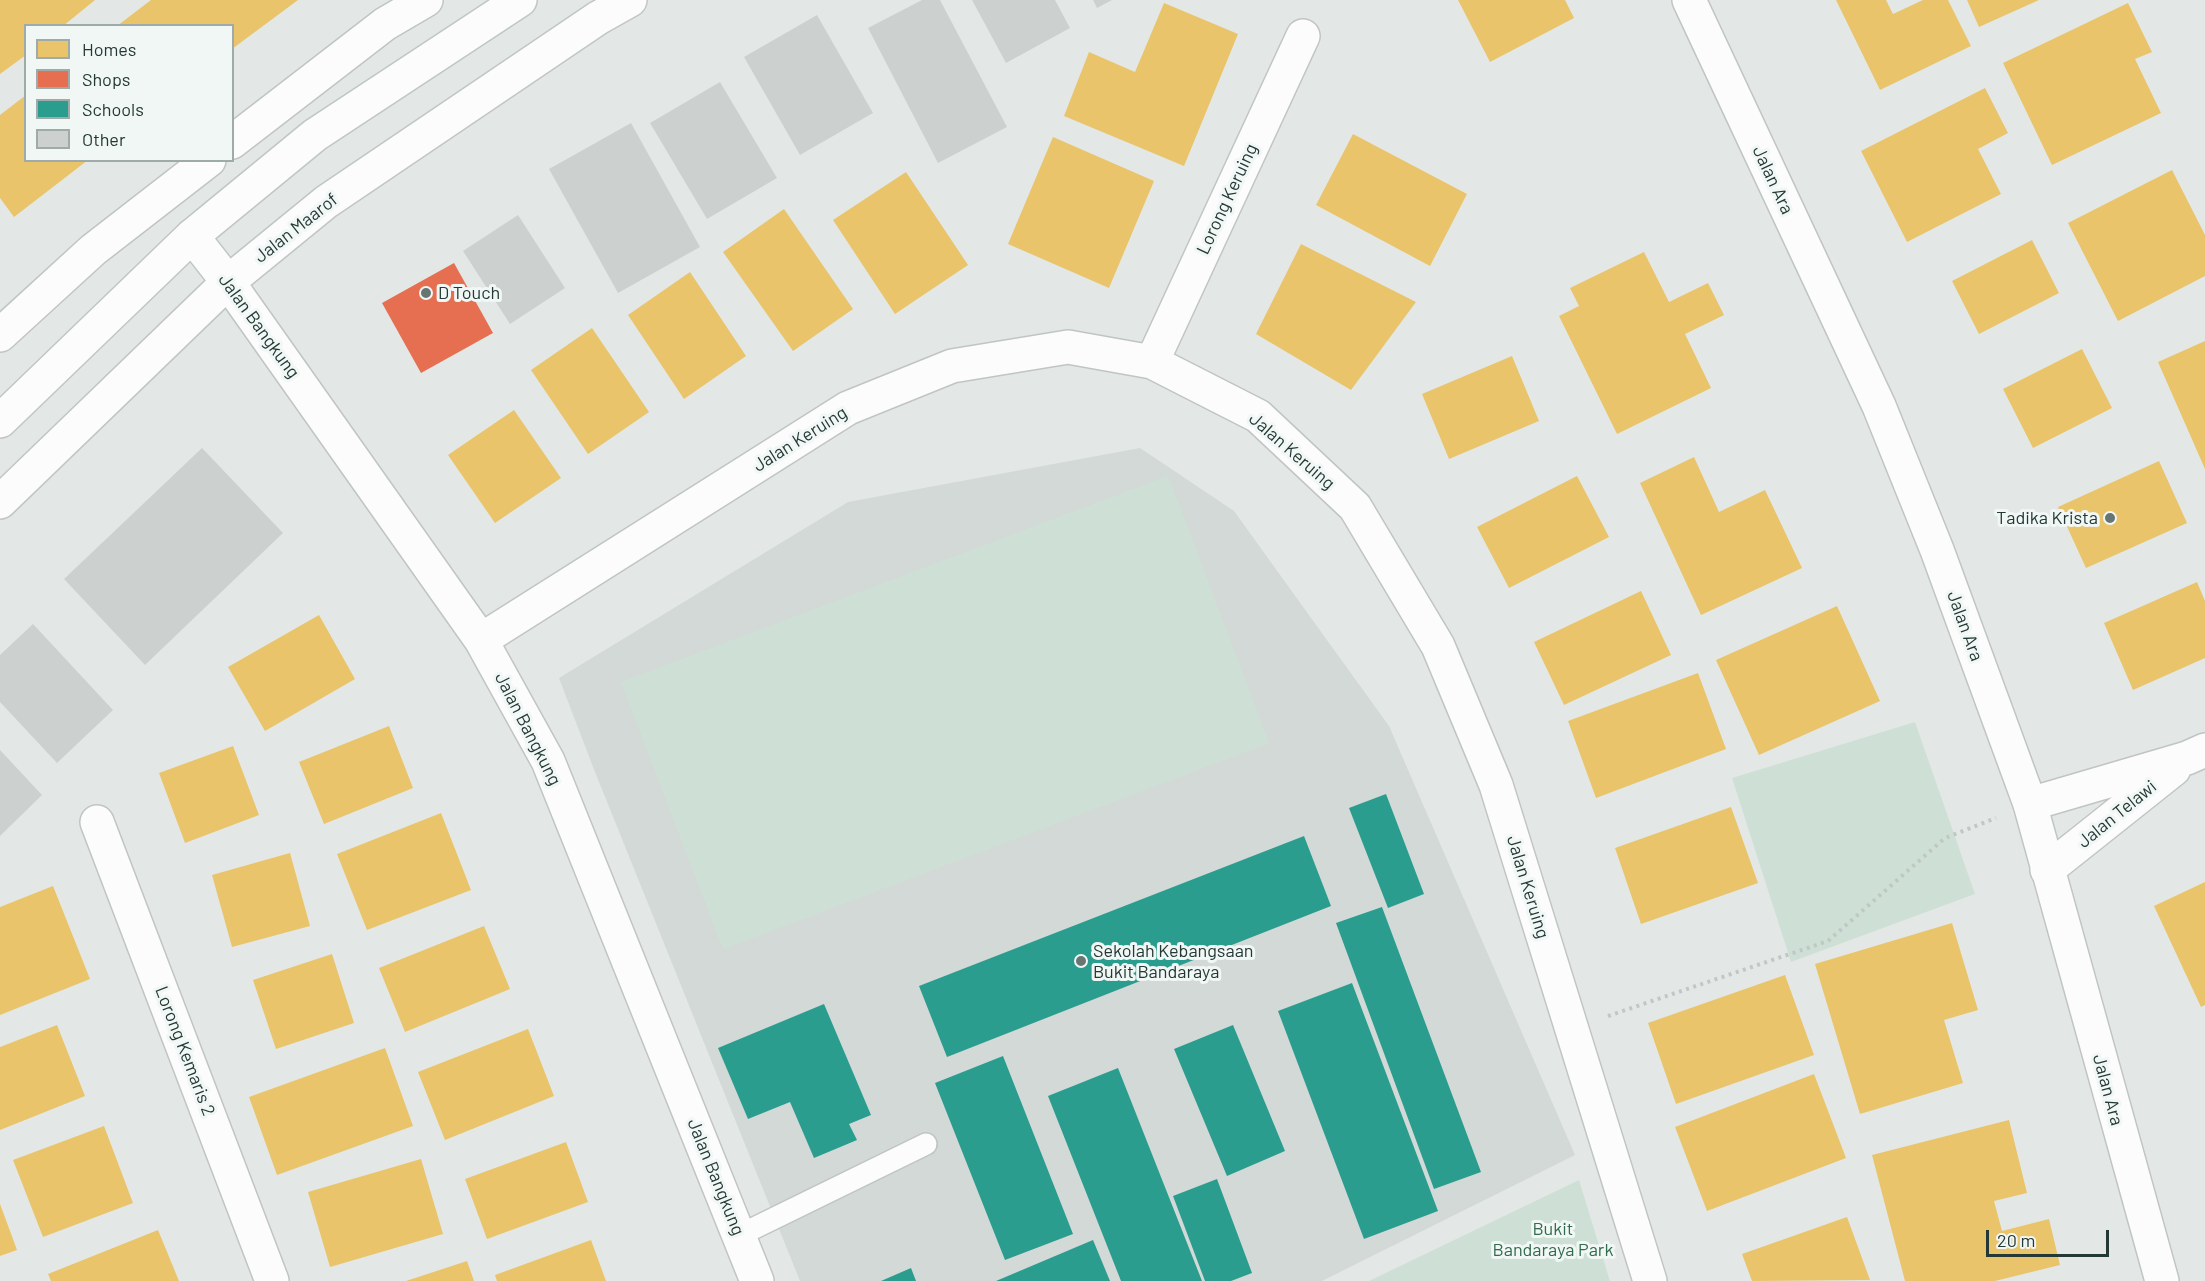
<!DOCTYPE html>
<style>
body{margin:0}
#map{position:relative;width:2205px;height:1281px;overflow:hidden;background:#e3e8e6;font-family:Barlow,sans-serif}
canvas{display:block}
.legend{position:absolute;left:24px;top:24px;width:210px;height:138px;box-sizing:border-box;background:#f1f7f5;border:2px solid #9faba8;margin:0;padding:8px 10px;list-style:none;font-size:18px;color:#243935}
.legend li{display:flex;align-items:center;gap:12px;height:30px}
.legend b{width:30px;border:2px solid #9faba8}
.scale{position:absolute;left:1986px;top:1230px;width:123px;height:27px;box-sizing:border-box;border:3px solid #243935;border-top:0;padding-left:8px;font-size:18px;line-height:21px;white-space:nowrap;color:#243935;-webkit-text-stroke:4px #f1f7f5;paint-order:stroke}
</style>
<div id="map">
<canvas width="2205" height="1281"></canvas>
<ul class="legend">
<li><b style="height:16px;background:#e9c46a"></b>Homes</li>
<li><b style="height:16px;background:#e76f51"></b>Shops</li>
<li><b style="height:16px;background:#2a9d8f"></b>Schools</li>
<li><b style="height:16px;background:#ccd1cf"></b>Other</li>
</ul>
<div class="scale">20 m</div>
</div>
<script>
const ctx = document.querySelector('canvas').getContext('2d');
ctx.lineJoin = 'round';
function fillPath(path, color) { ctx.fillStyle = color; ctx.fill(path, 'evenodd'); }
function stroke(path, color, width, dash) { ctx.strokeStyle = color; ctx.lineWidth = width; ctx.lineCap = dash ? 'butt' : 'round'; ctx.setLineDash(dash || []); ctx.stroke(path); }
function drawText(font, color, halo, rows, align = 'center') {
  ctx.font = font + ' Barlow,sans-serif'; ctx.lineWidth = 6; ctx.setLineDash([]); ctx.textBaseline = 'middle'; ctx.strokeStyle = halo; ctx.fillStyle = color; for (const [text, x, y, turn = 0] of rows) {
    ctx.save(); ctx.translate(x, y); ctx.rotate((+turn || 0) * Math.PI / 180); ctx.textAlign = isNaN(turn) ? turn : align; if (halo) ctx.strokeText(text, 0, 0); ctx.fillText(text, 0, 0); ctx.restore();
  }
}
const built = new Path2D(`
 M1140 448 1234 511 1389 726 1575 1155 1322 1281H800L593 767 559 678 848 502Z`);
const green = new Path2D(`
 M1168 476 1269 743 723 949 621 682Z
 M1915 722 1975 894 1791 962 1732 778Z
 M1579 1180 1610 1281H1369Z`);
const homes = new Path2D(`
 M0 0H95L63 26H26V55L0 74Z
 M151 0H298L232 49V26H117Z
 M1458 0H1565L1574 18 1490 62Z
 M1836 0H1886L1893 14 1923 0H1948L1971 46 1880 90Z
 M1967 0H2039L1979 27Z
 M1164 3 1238 34 1184 166 1064 116 1089 52 1135 72Z
 M2128 3 2152 52 2135 59 2161 113 2052 165 2003 63Z
 M1985 88 2008 133 1978 149 2001 194 1907 242 1861 151Z
 M26 95V160H88L14 217 0 198V115Z
 M1353 134 1467 194 1430 266 1316 205Z
 M1053 137 1154 181 1109 288 1008 244Z
 M2172 170 2205 235V276L2118 321 2068 223Z
 M906 172 968 265 895 314 833 220Z
 M784 209 853 309 793 351 723 252Z
 M2032 240 2059 293 1979 334 1952 281Z
 M1301 244 1416 302 1351 390 1256 334Z
 M1644 252 1669 302 1708 283 1724 315 1685 334 1711 388 1617 434 1559 316 1579 306 1570 288Z
 M690 272 746 356 684 399 628 315Z
 M592 328 649 412 588 454 531 370Z
 M2205 341V469L2158 362Z
 M2082 349 2112 408 2033 448 2003 389Z
 M1512 356 1539 421 1449 459 1422 394Z
 M514 410 561 478 495 523 448 455Z
 M1694 457 1719 512 1765 490 1802 568 1701 615 1640 483Z
 M2159 461 2187 523 2086 568 2058 507Z
 M1577 476 1609 537 1509 588 1477 527Z
 M2197 582 2205 601V658L2133 690 2104 623Z
 M1641 591 1671 655 1564 705 1534 642Z
 M1837 606 1880 701 1759 755 1716 660Z
 M319 615 355 679 265 731 228 667Z
 M1698 673 1726 749 1596 798 1568 721Z
 M389 726 413 788 324 824 299 762Z
 M233 746 259 815 185 843 159 773Z
 M1731 807 1758 883 1641 924 1615 848Z
 M441 813 471 890 367 930 337 854Z
 M290 853 310 926 232 947 212 875Z
 M2205 882V1005L2201 1007 2154 906Z
 M53 886 90 979 0 1015V907Z
 M1952 923 1978 1010 1944 1020 1963 1083 1860 1114 1815 964Z
 M484 926 510 989 405 1032 379 968Z
 M332 954 354 1023 276 1049 253 980Z
 M1785 975 1814 1055 1676 1104 1648 1023Z
 M57 1025 85 1096 0 1130V1047Z
 M528 1029 554 1096 445 1140 418 1072Z
 M385 1048 413 1126 277 1175 249 1097Z
 M1814 1074 1846 1158 1707 1211 1675 1127Z
 M2009 1120 2027 1193 1994 1201 2002 1231 2049 1219 2060 1265 1995 1281H1905L1872 1155Z
 M104 1126 133 1203 43 1237 13 1160Z
 M566 1142 588 1202 487 1239 465 1179Z
 M421 1159 443 1234 330 1267 308 1192Z
 M0 1204 17 1250 0 1256Z
 M1847 1217 1870 1280 1752 1281 1742 1254Z
 M158 1230 179 1281H51L48 1274Z
 M591 1240 606 1281H497L495 1275Z
 M467 1261 474 1281H406Z`);
const shops = new Path2D(`
 M454 263 493 333 421 373 382 303Z`);
const schools = new Path2D(`
 M1386 794 1424 894 1388 908 1349 808Z
 M1304 836 1331 906 947 1057 919 986Z
 M1382 907 1481 1172 1434 1189 1336 923Z
 M1352 983 1438 1211 1364 1239 1278 1011Z
 M824 1004 871 1115 849 1124 857 1140 814 1158 790 1102 748 1119 718 1048Z
 M1233 1025 1285 1151 1227 1176 1174 1049Z
 M1003 1056 1073 1234 1005 1260 935 1083Z
 M1118 1068 1202 1281H1121L1048 1096Z
 M1217 1179 1252 1273 1231 1281H1205L1173 1196Z
 M1093 1240 1110 1281H996Z
 M911 1268 916 1281H881Z`);
const building = new Path2D(`
 M922 0H940L1007 127 938 163 868 28Z
 M972 0H1055L1070 28 1006 63Z
 M1093 0H1112L1097 8Z
 M817 15 873 113 800 155 744 57Z
 M720 82 777 178 707 219 650 123Z
 M631 123 700 247 618 293 549 169Z
 M518 215 565 288 510 324 463 251Z
 M202 448 283 533 145 665 64 579Z
 M33 624 113 710 57 763 0 702V655Z
 M0 750 42 795 0 836Z`);
const path = new Path2D(`
 M1608 1016 1828 941 1945 838 1996 818`);
const service = new Path2D(`
 M740 1235 926 1144`);
const minor = new Path2D(`
 M232 142 385 24 426 0
 M192 236 228 282 481 640 548 761 757 1281
 M0 335 93 250 209 160
 M1152 362 1303 36
 M481 640 848 408 952 366 1068 347 1152 362 1258 416 1355 507 1438 646 1496 785 1650 1281
 M2030 804 2187 758 2205 750
 M97 822 272 1281
 M2047 870 2174 769`);
const tertiary = new Path2D(`
 M1689 0 1879 406 1937 550 2030 804 2162 1281`);
const secondary = new Path2D(`
 M0 421 192 236 315 135 520 0
 M0 502 228 282 326 202 598 18 630 0`);
const markers = [
 [426,293,6,"#677673"],
 [2110,518,6,"#677673"],
 [1081,961,6,"#677673"]
];
const streetNames = [
 ["Jalan Ara",1773,180,65],
 ["Lorong Keruing",1227,199,-65],
 ["Jalan Maarof",296,228,-38],
 ["Jalan Bangkung",259,326,54],
 ["Jalan Keruing",800,439,-32],
 ["Jalan Keruing",1292,451,41],
 ["Jalan Ara",1965,626,70],
 ["Jalan Bangkung",528,729,63],
 ["Jalan Telawi",2117,814,-39],
 ["Jalan Keruing",1528,887,73],
 ["Lorong Kemaris 2",185,1051,69],
 ["Jalan Ara",2108,1090,75],
 ["Jalan Bangkung",716,1177,68]
];
const poiNames = [
 ["D Touch",438,293],
 ["Tadika Krista",2098,518,"right"],
 ["Sekolah Kebangsaan",1093,951],
 ["Bukit Bandaraya",1093,972]
];
const parkNames = [
 ["Bukit",1553,1229],
 ["Bandaraya Park",1553,1250]
];
fillPath(built, '#d2d9d6');
fillPath(green, '#cee0d5');
fillPath(homes, '#e9c46a');
fillPath(shops, '#e76f51');
fillPath(schools, '#2a9d8f');
fillPath(building, '#ccd1cf');
stroke(service, '#c0c5c3', 24);
stroke(minor, '#c0c5c3', 36);
stroke(tertiary, '#c0c5c3', 36);
stroke(secondary, '#c0c6c4', 36);
stroke(path, '#c0c8c5', 4, [3, 4.5]);
stroke(service, '#fbfcfb', 21);
stroke(minor, '#fbfcfb', 33);
stroke(tertiary, '#fbfcfb', 33);
stroke(secondary, '#fbfcfb', 33);
for (const [x, y, r, color] of markers) { const dot = new Path2D(); dot.arc(x, y, r, 0, 2 * Math.PI); ctx.fillStyle = color; ctx.fill(dot); stroke(dot, '#f1f7f5', 2); }
drawText('18px', '#243935', '#f1f7f5', streetNames);
drawText('18px', '#243935', '#f1f7f5', poiNames, 'left');
drawText('18px', '#326b4e', '#f1f7f5', parkNames);
</script>
